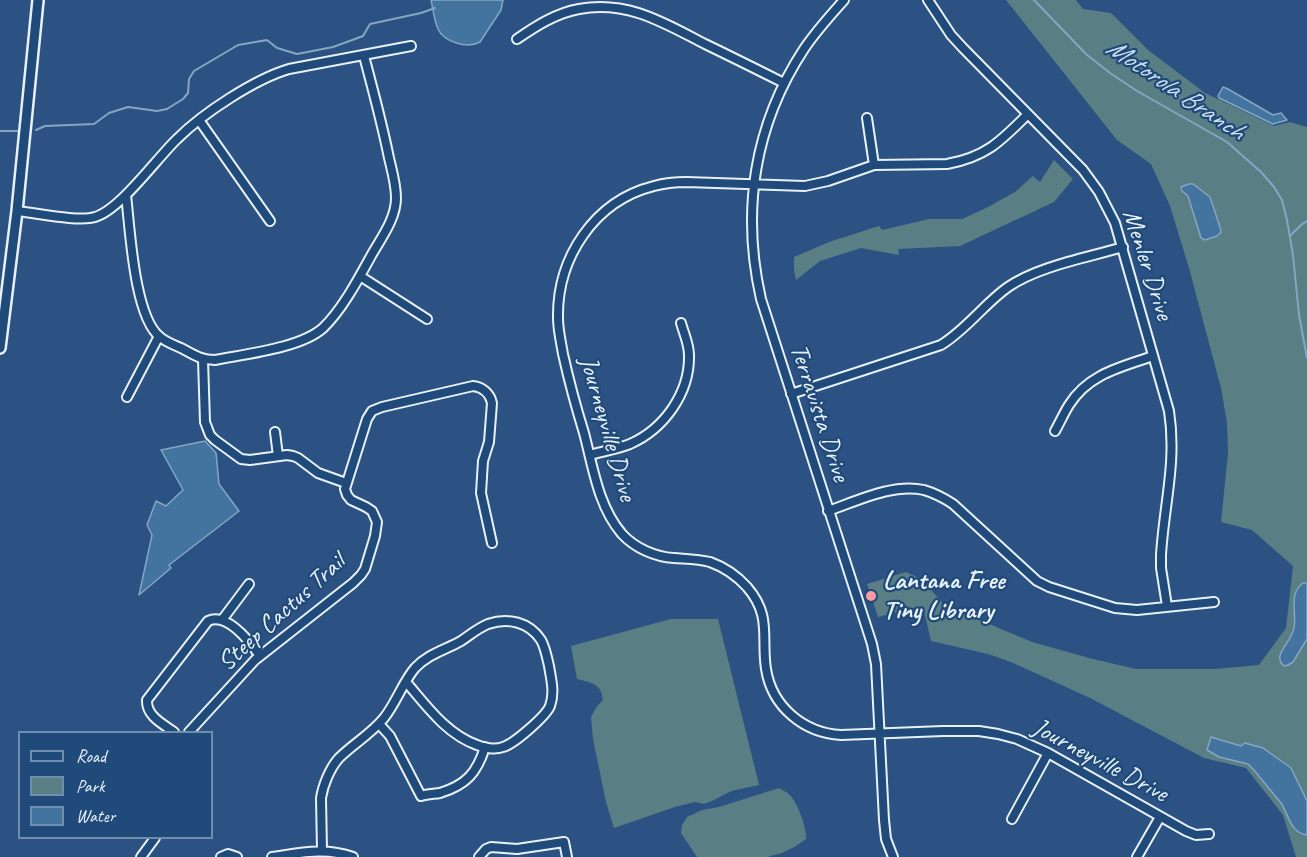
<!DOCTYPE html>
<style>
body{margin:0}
#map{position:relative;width:1307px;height:857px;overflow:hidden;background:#2b5282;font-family:Caveat,sans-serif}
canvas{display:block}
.legend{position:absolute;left:18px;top:731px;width:195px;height:108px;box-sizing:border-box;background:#1f4a7a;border:2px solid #6f8dac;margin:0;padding:8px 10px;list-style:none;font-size:18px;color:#e8f1f8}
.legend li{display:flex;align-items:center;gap:12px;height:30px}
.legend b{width:30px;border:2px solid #6f8dac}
</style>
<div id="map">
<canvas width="1307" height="857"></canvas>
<ul class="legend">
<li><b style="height:8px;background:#1f4a7a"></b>Road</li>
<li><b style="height:16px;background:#597f85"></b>Park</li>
<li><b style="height:16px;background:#43749f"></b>Water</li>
</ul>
</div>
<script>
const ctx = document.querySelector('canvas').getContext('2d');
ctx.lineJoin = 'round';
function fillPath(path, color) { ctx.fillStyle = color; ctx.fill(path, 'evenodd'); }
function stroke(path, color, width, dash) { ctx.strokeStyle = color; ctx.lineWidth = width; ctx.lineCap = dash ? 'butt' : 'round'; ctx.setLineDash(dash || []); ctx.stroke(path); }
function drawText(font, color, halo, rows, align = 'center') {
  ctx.font = font + ' Caveat,sans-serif'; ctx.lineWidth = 4.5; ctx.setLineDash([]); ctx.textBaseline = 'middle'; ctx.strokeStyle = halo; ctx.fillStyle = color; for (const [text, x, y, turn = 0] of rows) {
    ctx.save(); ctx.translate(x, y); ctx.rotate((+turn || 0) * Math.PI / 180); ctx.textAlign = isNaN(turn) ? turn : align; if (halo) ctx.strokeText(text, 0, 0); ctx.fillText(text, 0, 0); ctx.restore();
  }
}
const green = new Path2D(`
 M1006 0H1076L1083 9 1111 13 1148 50 1205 93 1274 126 1290 122 1307 127V857H1296L1283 815 1246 768 1204 758 1090 698 1011 662 988 654 931 641 923 606 878 617 867 584 906 572 923 580 944 605 1032 642 1089 658 1136 669H1215L1259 665 1286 628 1293 566 1252 530 1221 522 1228 453 1227 423 1221 388 1189 268 1170 206 1151 164 1117 140Z
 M1054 160 1073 179 1054 202 960 246 898 249 899 255 861 248 820 261 796 280 794 270V257L829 242 879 226 882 230 929 219H962L988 207 1015 192 1033 176 1040 182Z
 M671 619H718L759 785 731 791 714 800 704 804 695 802 675 807 614 828 606 802 593 739 591 717 597 706 603 700C601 683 592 683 577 679L571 646Z
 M779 788C781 790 785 791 788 793 797 801 807 827 806 839L796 846 782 853 767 857H697L681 833 682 825 687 817 702 810 719 807Z`);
const water = new Path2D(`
 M431 0H503L501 10 480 42C467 49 444 42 438 29 434 20 433 9 431 0Z
 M1223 87 1228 89 1273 115 1281 113 1287 120 1273 124 1219 98 1218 96Z
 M1189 184H1193L1210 197 1220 227 1221 232 1217 236 1205 240 1201 238 1188 196 1182 191 1181 187Z
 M205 441 216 453 219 484 239 511 169 565 171 568 139 595 152 535 147 525 156 501 166 506 183 490 161 450Z
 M1303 583H1307V639L1293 662 1288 665 1284 666C1271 655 1292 642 1294 628 1297 613 1288 594 1303 583Z
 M1211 737 1241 746 1245 743 1263 748 1291 768 1307 801V835C1290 833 1289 815 1281 803L1253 769 1248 764 1219 757 1207 750Z`);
const stream = new Path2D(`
 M1034 0 1086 54 1110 73 1137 91 1227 142 1261 172 1274 187 1282 200 1287 220 1293 255 1299 315 1307 358
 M36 130 45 126 94 124 109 113 128 107 157 111 167 109 183 99 188 93 189 79 194 71 238 45 267 40 277 48 297 54 333 47 355 39 363 36 370 24 421 13 435 8
 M0 131H19
 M1291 235 1301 225 1307 221`);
const minor = new Path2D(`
 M844 0C830 16 816 31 804 49 754 125 741 211 761 299L872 644 876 664 884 820 886 839 893 857
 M928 0 951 35 963 48 1083 170 1099 192 1115 223 1169 411C1177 462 1164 505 1161 555V568L1167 606
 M517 39C536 26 556 13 579 9 628 0 664 23 705 44 732 57 758 70 784 83
 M1028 114C1001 141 986 157 947 164L874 165 828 181 805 186 686 182C675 182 665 183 654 186 594 201 557 258 558 318 558 330 561 342 563 354 569 381 576 407 584 433 593 467 598 506 622 534 635 548 655 557 674 558 686 559 698 559 710 562 724 567 737 576 747 587 772 616 761 637 766 669 772 707 804 733 841 735L943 731H979L998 734 1017 739 1048 753 1186 831 1196 835 1209 834
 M867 118 874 165
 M199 120 270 221
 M126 195C130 228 134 317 160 337 166 342 174 345 181 348 194 355 201 360 215 360 245 354 301 348 323 328 342 310 359 278 371 256 381 238 396 219 396 198 396 184 392 171 389 158 382 123 373 90 364 56
 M17 211C37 213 78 222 95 217 120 210 157 158 177 139 203 113 255 79 289 69L411 46
 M360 276 427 319
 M203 360 205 422 210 435 215 440 241 459 250 460 287 455 293 456 298 458 318 473 346 483
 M791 394 941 345C967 329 984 304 1008 287 1039 266 1086 258 1123 247
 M127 397 159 336
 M1055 431C1060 422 1064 413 1069 405 1088 374 1121 367 1153 356
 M275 432 278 456
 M590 455C603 451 618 449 630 444 664 429 690 393 689 355 689 344 684 334 681 323
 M828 511C857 501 893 483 924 490 934 493 944 498 953 504L1037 581 1049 587 1115 608 1137 610 1214 602
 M222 620 249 584
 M379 724 390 736 421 796C427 794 434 794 440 793 466 785 477 773 485 747
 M174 732C163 724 146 716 147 700L208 621C227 612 250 642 260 656
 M189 732 255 660 353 583 361 575 365 569 375 536 377 522 372 511 366 507 351 500 347 495 345 489 367 419 372 411 382 407 473 386C483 387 490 394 492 403L489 442 483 461 481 493 492 543
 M1012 819 1048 753
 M322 850 321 798C323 785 330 768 339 758 353 744 371 734 384 718 396 703 403 682 415 668 428 654 445 650 461 641 470 635 478 628 488 624 508 617 529 622 541 640 545 647 547 657 549 666 551 679 555 692 550 706 546 716 514 744 503 747 495 750 484 748 477 745 446 734 426 705 406 682
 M141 857 155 838
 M221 857 228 854 237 857
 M272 857C300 853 325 847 353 857
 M479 857 486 849 491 847 517 849 564 842 567 857
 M1137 857 1160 817`);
const tertiary = new Path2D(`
 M0 348 17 211 38 0`);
const markers = [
 [871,596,6,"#ff9aa2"]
];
const streetNames = [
 ["Menler Drive",1147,265,72],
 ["Terravista Drive",819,413,72],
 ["Journeyville Drive",607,429,74],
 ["Steep Cactus Trail",282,613,-42],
 ["Journeyville Drive",1100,761,28]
];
const poiNames = [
 ["Lantana Free",883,581],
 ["Tiny Library",883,611]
];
const waterNames = [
 ["Motorola Branch",1175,90,34]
];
fillPath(green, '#597f85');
fillPath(water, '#43749f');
stroke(water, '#85a6c3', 1.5);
stroke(stream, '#85a6c3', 2);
stroke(minor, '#e8f1f8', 12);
stroke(tertiary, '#e8f1f8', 14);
stroke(minor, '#1f4a7a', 8);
stroke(tertiary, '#1f4a7a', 9);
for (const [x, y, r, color] of markers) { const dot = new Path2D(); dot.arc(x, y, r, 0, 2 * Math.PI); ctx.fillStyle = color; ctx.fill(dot); stroke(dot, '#1f4a7a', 2); }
drawText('26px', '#e8f1f8', '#1f4a7a', streetNames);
drawText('bold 26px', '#e8f1f8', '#1f4a7a', poiNames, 'left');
drawText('italic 27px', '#cfdeeb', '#1f4a7a', waterNames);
</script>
